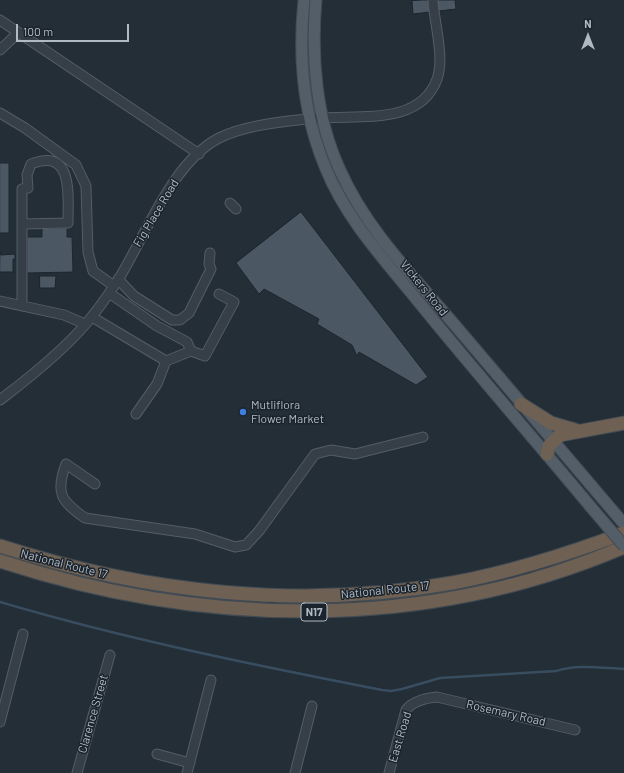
<!DOCTYPE html>
<style>
body{margin:0}
#map{position:relative;width:624px;height:773px;overflow:hidden;background:#232e37;font-family:Barlow,sans-serif}
canvas{display:block}
.north{position:absolute;left:568px;top:16px;width:40px;height:40px;-webkit-text-stroke:3px #1b242d;paint-order:stroke;rotate:0deg;font-size:11px;font-weight:700;line-height:16px;text-align:center;color:#b1bac4}
.north::after{content:'';display:block;margin:auto;width:14px;height:18px;background:#b1bac4;clip-path:polygon(50% 0,100% 100%,50% 72%,0 100%)}
.scale{position:absolute;left:16px;top:24px;width:113px;height:18px;box-sizing:border-box;border:2px solid #b1bac4;border-top:0;padding-left:5px;font-size:12px;line-height:14px;white-space:nowrap;color:#b1bac4;-webkit-text-stroke:3px #1b242d;paint-order:stroke}
</style>
<div id="map">
<canvas width="624" height="773"></canvas>
<div class="north">N</div>
<div class="scale">100 m</div>
</div>
<script>
const ctx = document.querySelector('canvas').getContext('2d');
ctx.lineJoin = 'round';
function stroke(path, color, width, dash) { ctx.strokeStyle = color; ctx.lineWidth = width; ctx.lineCap = dash ? 'butt' : 'round'; ctx.setLineDash(dash || []); ctx.stroke(path); }
function fillPath(path, color) { ctx.fillStyle = color; ctx.fill(path, 'evenodd'); }
function drawText(font, color, halo, rows, align = 'center') {
  ctx.font = font + ' Barlow,sans-serif'; ctx.lineWidth = 3; ctx.setLineDash([]); ctx.textBaseline = 'middle'; ctx.strokeStyle = halo; ctx.fillStyle = color; for (const [text, x, y, turn = 0] of rows) {
    ctx.save(); ctx.translate(x, y); ctx.rotate((+turn || 0) * Math.PI / 180); ctx.textAlign = isNaN(turn) ? turn : align; if (halo) ctx.strokeText(text, 0, 0); ctx.fillText(text, 0, 0); ctx.restore();
  }
}
const stream = new Path2D(`
 M0 602C125 639 254 665 382 690L391 691 402 689 440 678 556 671C577 664 602 668 624 669`);
const building = new Path2D(`
 M422 0H455L456 9 413 14 412 1Z
 M0 163H9V233H0Z
 M301 212 428 377 416 385 359 352 357 356 352 345 317 324 319 319 264 289 259 294 236 263Z
 M67 228V237H72L73 272 27 273V237H42V229Z
 M0 252 1 255 15 254V259H13V272H0Z
 M40 276H56L55 288H40Z`);
const minor = new Path2D(`
 M0 20 199 154
 M0 50 18 33
 M0 113 25 128 76 165 86 186 88 252 93 271 114 286
 M230 203 236 209
 M22 224 68 223C68 196 74 147 31 164L27 175 28 188 22 189V306
 M118 279 134 296 172 320H180L189 313 211 269 209 264 210 253
 M109 293 157 326 187 342 191 351
 M0 301 64 315 85 324
 M92 317 166 361
 M166 361 191 351 205 356 234 302 219 294
 M0 400C29 378 72 343 93 315 102 304 110 292 118 280 145 237 172 162 219 138 247 124 291 120 322 118 360 115 421 125 437 79 445 58 434 22 433 0
 M136 414 157 384 166 361
 M95 484 66 464C55 493 61 501 85 518L195 534 235 547 246 545 259 531 315 454 331 450 355 454 423 437
 M0 722 23 634
 M157 754 190 763
 M77 773 110 655
 M187 773 211 680
 M295 773 312 706
 M389 773 406 710C413 701 426 698 437 697L575 730`);
const major = new Path2D(`
 M304 0C298 58 303 115 326 169 345 216 381 256 413 295 471 367 531 435 590 506
 M316 0C311 56 316 119 340 170 366 229 413 276 454 324 511 391 567 457 624 524`);
const highway = new Path2D(`
 M521 404 551 423 575 430
 M547 454 549 446 560 435 624 423
 M0 546C145 593 301 610 452 583 511 572 568 554 624 533
 M0 561C204 628 425 632 624 547`);
const majorBridge = new Path2D(`
 M590 506 624 546`);
const markers = [
 [243,412,4,"#3f7fe0"]
];
const shields = [
 [314,612,26]
];
const shieldNames = [
 ["N17",314,612]
];
const streetNames = [
 ["Fig Place Road",156,213,-59],
 ["Vickers Road",424,288,51],
 ["National Route 17",64,564,14],
 ["National Route 17",385,590,-6],
 ["Rosemary Road",506,713,13],
 ["Clarence Street",93,714,-74],
 ["East Road",400,737,-73]
];
const poiNames = [
 ["Mutliflora",251,405],
 ["Flower Market",251,419]
];
stroke(stream, '#394d60', 2.5);
fillPath(building, '#4b5863');
stroke(building, '#1d262f', 1);
stroke(minor, '#545d66', 11);
stroke(major, '#424b54', 13);
stroke(highway, '#414a53', 15);
stroke(minor, '#363f48', 9);
stroke(major, '#545e68', 11);
stroke(highway, '#6e6153', 13);
stroke(majorBridge, '#424b54', 13, []);
stroke(majorBridge, '#545e68', 11);
for (const [x, y, r, color] of markers) { const dot = new Path2D(); dot.arc(x, y, r, 0, 2 * Math.PI); ctx.fillStyle = color; ctx.fill(dot); stroke(dot, '#1b242d', 1.5); }
for (const [x, y, w] of shields) { const box = new Path2D(); box.roundRect(x - w / 2, y - 9, w, 18, 3); ctx.fillStyle = '#1b242d'; ctx.fill(box); stroke(box, '#b1bac4', 1); }
drawText('bold 11px', '#b1bac4', null, shieldNames);
drawText('12px', '#b1bac4', '#1b242d', streetNames);
drawText('12px', '#b1bac4', '#1b242d', poiNames, 'left');
</script>
